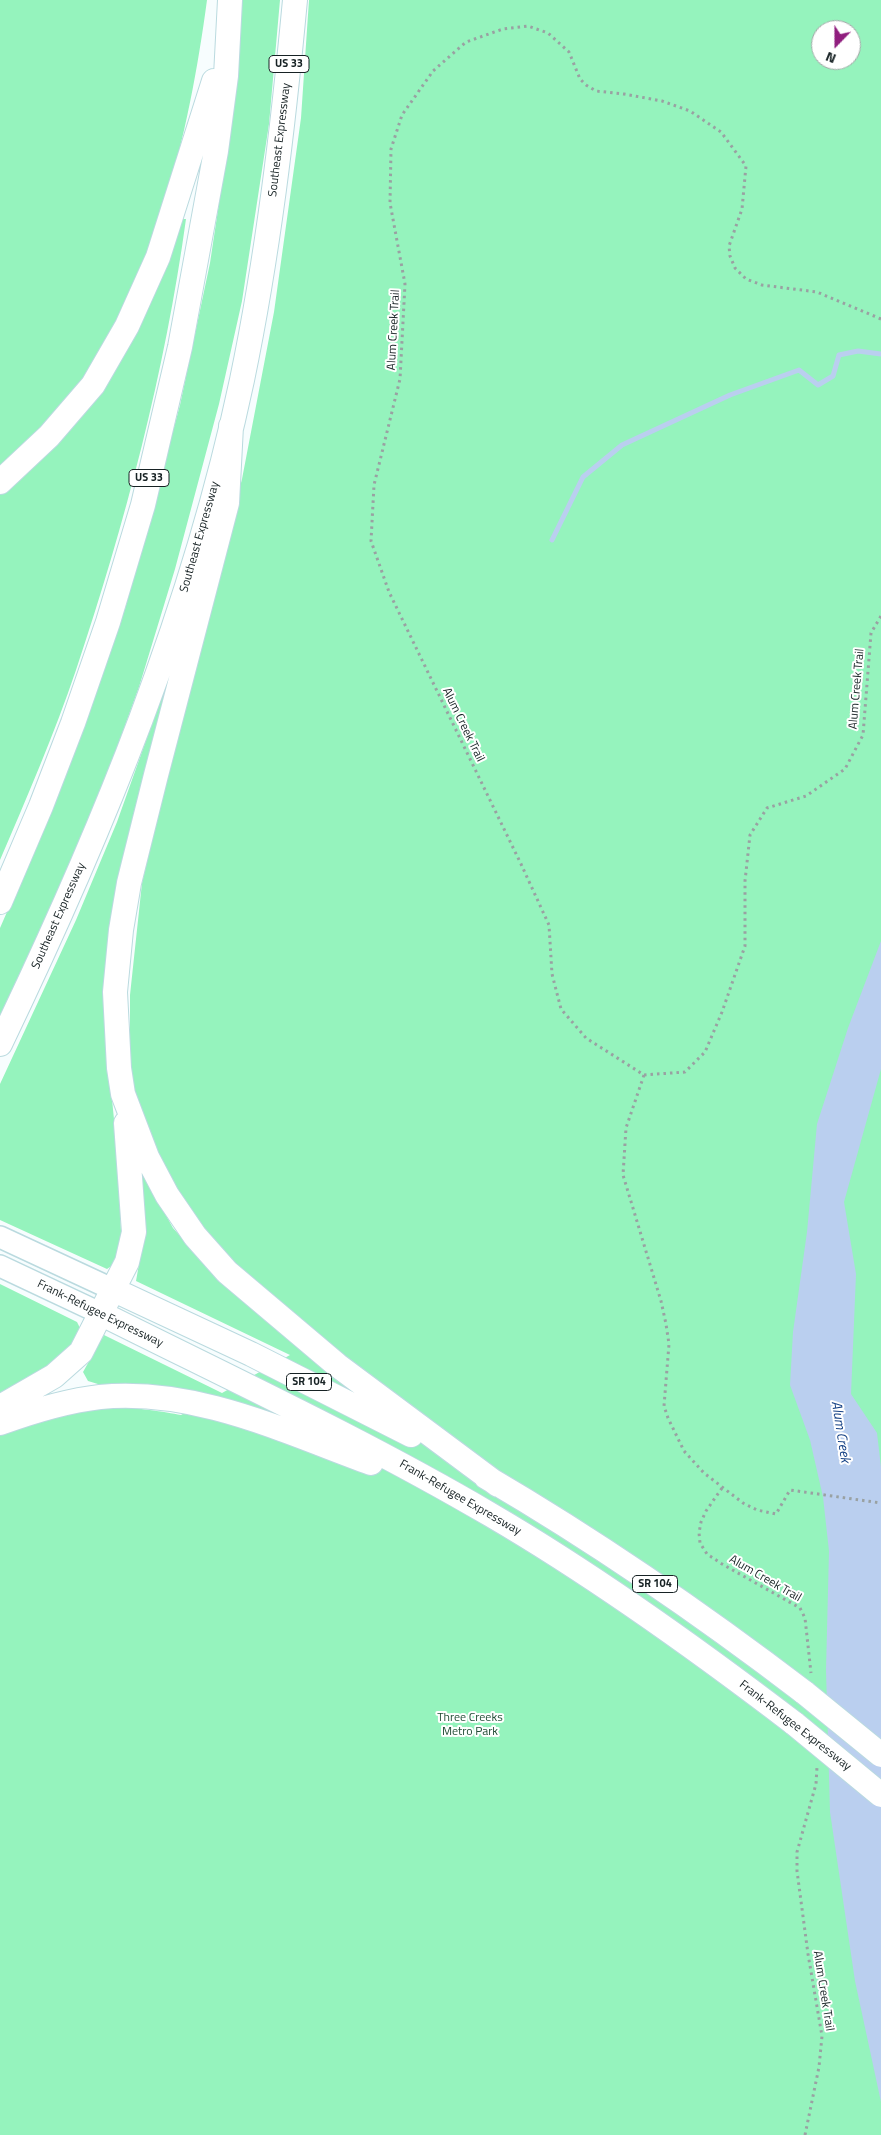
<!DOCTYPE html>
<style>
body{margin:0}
#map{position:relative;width:881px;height:2135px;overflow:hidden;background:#f7fdfe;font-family:"Titillium Web",sans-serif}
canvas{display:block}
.north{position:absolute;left:811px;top:20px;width:50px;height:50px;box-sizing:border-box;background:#fff;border:1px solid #a2a7a7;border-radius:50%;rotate:202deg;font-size:14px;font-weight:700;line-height:20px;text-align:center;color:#172224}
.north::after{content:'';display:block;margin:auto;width:18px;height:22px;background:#901e7e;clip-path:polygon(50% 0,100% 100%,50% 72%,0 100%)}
</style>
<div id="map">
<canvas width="881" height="2135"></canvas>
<div class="north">N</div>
</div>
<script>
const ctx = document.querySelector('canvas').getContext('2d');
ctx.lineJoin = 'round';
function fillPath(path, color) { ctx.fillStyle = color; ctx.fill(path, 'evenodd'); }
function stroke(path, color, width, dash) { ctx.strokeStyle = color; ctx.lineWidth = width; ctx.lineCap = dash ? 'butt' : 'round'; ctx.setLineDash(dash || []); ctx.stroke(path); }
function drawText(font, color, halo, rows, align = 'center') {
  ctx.font = font + ' "Titillium Web",sans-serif'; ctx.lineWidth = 4; ctx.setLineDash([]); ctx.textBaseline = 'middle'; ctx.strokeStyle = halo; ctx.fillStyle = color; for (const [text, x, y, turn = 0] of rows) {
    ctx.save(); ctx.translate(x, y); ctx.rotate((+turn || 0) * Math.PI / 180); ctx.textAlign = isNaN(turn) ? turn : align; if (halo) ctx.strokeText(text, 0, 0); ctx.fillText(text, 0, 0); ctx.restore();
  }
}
const green = new Path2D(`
 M0 0H207C189 135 155 281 74 393 68 402 59 410 51 418 34 435 17 452 0 469Z
 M241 0H280L269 124 242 301 219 404 175 569 139 687 91 819 0 1017V928L58 795 125 609 180 405 210 263 233 110Z
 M309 0H881V2135H0V1434C32 1423 67 1412 101 1408 119 1405 162 1411 181 1415L210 1399 111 1388 88 1381 83 1372 104 1335 222 1393 290 1355 136 1281 144 1236 139 1178 144 1176 173 1228 216 1276 281 1305 217 1246 180 1199 145 1126 130 1073V995L142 883 180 724 242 479 274 312 301 118ZM821 30H851V60H821Z
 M180 219H186C165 372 125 524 76 670 54 735 27 797 0 860V493L58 443Z
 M164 690 169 691 106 1038 117 1150 122 1251 117 1262 107 1269 0 1220V1084L76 920 117 822Z
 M0 1284 77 1322 81 1330 75 1342 62 1359 0 1397Z`);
const water = new Path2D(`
 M881 941V1069L844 1202 856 1274 851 1394 877 1433 881 1467V2102L855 1981 830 1812 826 1670 829 1551 823 1497 810 1440 790 1385 793 1332 807 1232 817 1124 848 1028Z`);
const stream = new Path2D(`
 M552 540 583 477 622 445 730 395 799 370 818 385 833 376 839 355 858 351 881 354`);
const path = new Path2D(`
 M881 319 817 292 762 285 746 279 735 268 730 256 729 246 742 209 746 166 721 132 690 111 662 101 624 94 596 91 586 85 580 79 569 52 548 33 528 26 503 29 466 42 433 71 402 115 391 149 390 203 405 284 400 379 374 485 371 541 389 592 521 864 549 925 552 974 561 1009 586 1038 644 1075 685 1072 705 1052 722 1012 745 946V881L750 835 767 808 806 796 845 769 863 735 871 633 881 616
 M644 1075 626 1128 623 1175 661 1301 666 1324 669 1344 664 1406 668 1418 684 1451 704 1473 743 1503 757 1510 776 1514 790 1490 881 1503
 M722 1488 706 1511 701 1522 699 1533 700 1543 707 1554 722 1564 800 1608 805 1618 811 1673
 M805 2135 819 2067 822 2036 808 1954 797 1871V1852L816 1784 817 1767`);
const primary = new Path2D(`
 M0 1237 114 1290
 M0 1266 102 1314`);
const highway = new Path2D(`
 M231 426 227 503 156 775 129 883 121 930 115 992 119 1068 123 1094 147 1157 167 1195 195 1236 227 1272 337 1365 498 1485
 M0 482 49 436 93 385 127 326 158 257 214 81
 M0 902 41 806 73 723 108 622 143 505 180 347 216 151 226 76 230 0
 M0 1044C102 832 193 611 242 380 268 255 283 128 295 0
 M114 1290 251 1354 411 1435
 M102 1314C232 1379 365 1441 491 1515 597 1577 697 1649 795 1724
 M0 1407 54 1376 81 1352 127 1262 134 1232 126 1123
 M0 1423C33 1411 65 1401 100 1397 196 1388 283 1431 371 1463
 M486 1477C597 1542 703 1615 805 1693`);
const highwayBridge = new Path2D(`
 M805 1693 881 1755
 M795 1724 881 1795`);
const shields = [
 [289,64,40],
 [149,478,40],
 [309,1382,45],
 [655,1584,45]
];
const shieldNames = [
 ["US 33",289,64],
 ["US 33",149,478],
 ["SR 104",309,1382],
 ["SR 104",655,1584]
];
const streetNames = [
 ["Southeast Expressway",280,140,-83],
 ["Alum Creek Trail",394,330,-87],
 ["Southeast Expressway",200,537,-74],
 ["Alum Creek Trail",857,689,-85],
 ["Alum Creek Trail",463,725,64],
 ["Southeast Expressway",59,916,-66],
 ["Frank-Refugee Expressway",100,1314,26],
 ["Frank-Refugee Expressway",460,1498,30],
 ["Alum Creek Trail",765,1579,30],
 ["Frank-Refugee Expressway",795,1726,38],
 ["Alum Creek Trail",823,1991,81]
];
const parkNames = [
 ["Three Creeks",470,1718],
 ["Metro Park",470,1732]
];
const waterNames = [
 ["Alum Creek",840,1432,81]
];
fillPath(green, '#95f3bd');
fillPath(water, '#bacfef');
stroke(stream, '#bacfef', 5);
stroke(primary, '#badadf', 24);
stroke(highway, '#badadf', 26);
stroke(path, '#99a1a2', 3, [2.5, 4]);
stroke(primary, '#fff', 21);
stroke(highway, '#fff', 24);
stroke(highwayBridge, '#badadf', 26, []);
stroke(highwayBridge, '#fff', 24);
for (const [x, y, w] of shields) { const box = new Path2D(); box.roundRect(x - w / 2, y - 8.5, w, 17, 4); ctx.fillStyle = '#fff'; ctx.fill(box); stroke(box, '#172224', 1); }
drawText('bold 11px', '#172224', null, shieldNames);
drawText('12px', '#172224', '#fff', streetNames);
drawText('12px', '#214c35', '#fff', parkNames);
drawText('italic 14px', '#113e83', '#fff', waterNames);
</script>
